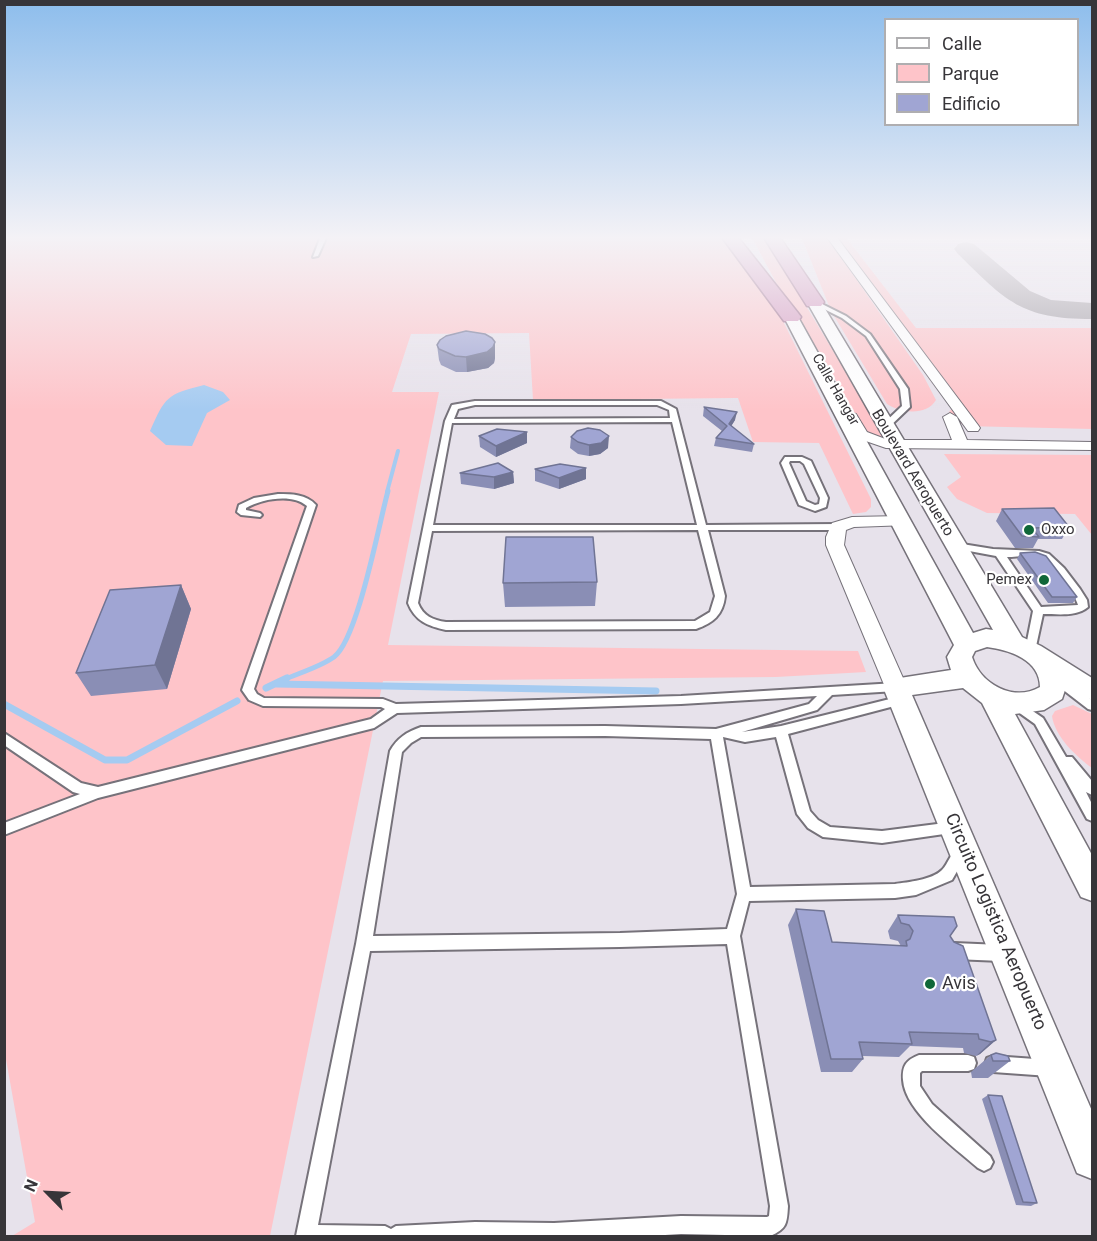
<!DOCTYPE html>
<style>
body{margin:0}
#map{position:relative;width:1097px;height:1241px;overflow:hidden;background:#e7e2eb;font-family:Roboto,sans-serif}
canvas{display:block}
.frame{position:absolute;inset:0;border:6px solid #373539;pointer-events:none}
.legend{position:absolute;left:884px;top:18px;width:195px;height:108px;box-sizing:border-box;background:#fff;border:2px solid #afaeb0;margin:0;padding:8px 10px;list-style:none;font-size:18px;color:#373539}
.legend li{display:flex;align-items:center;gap:12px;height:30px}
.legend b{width:30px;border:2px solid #afaeb0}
.north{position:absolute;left:18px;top:1163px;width:60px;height:60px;-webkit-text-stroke:4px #fff;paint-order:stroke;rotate:294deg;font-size:16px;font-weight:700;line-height:24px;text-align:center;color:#373539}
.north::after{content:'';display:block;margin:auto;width:21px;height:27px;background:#373539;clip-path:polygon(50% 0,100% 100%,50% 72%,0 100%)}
</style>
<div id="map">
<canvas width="1097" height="1241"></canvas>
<div class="frame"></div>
<ul class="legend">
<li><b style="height:8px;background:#fff"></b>Calle</li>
<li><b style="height:16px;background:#fec4c9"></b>Parque</li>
<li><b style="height:16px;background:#a0a5d3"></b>Edificio</li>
</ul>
<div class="north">N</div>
</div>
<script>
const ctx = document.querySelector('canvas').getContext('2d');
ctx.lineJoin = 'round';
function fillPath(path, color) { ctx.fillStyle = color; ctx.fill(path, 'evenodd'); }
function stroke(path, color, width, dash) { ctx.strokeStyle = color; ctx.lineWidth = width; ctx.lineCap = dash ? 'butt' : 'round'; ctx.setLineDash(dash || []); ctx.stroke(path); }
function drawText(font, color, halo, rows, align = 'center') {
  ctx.font = font + ' Roboto,sans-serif'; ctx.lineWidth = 4.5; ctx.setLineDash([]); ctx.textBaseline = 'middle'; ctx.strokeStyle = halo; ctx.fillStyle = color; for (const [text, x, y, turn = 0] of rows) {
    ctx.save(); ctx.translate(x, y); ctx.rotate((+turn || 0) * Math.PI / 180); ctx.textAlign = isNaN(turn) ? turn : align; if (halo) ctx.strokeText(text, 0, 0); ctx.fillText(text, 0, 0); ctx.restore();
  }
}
const green = new Path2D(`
 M4 236H720L782 319 871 499V507L866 512 853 514 819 443 753 442 738 398 533 400 529 333 411 334 392 392H439L388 645 858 651 866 672 776 677 383 681 270 1236H12L35 1222 4 1048Z
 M751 236H764L886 439H878L866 433 819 351 809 344Z
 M801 236H826L923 375 936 400C927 416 900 413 887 404L831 311Z
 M836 236H845L916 328H1092V429L964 426 949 412 956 404 954 395Z
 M944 454 1092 455V535L1075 514 987 513 957 499 947 487 961 477Z
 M1073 705 1092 714V768C1076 756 1055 737 1052 716L1055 711Z`);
const water = new Path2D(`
 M204 385 223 392 230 400 207 413 192 446 166 445 150 431C165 397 167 394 204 385Z`);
const streamFar2 = new Path2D(`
 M387 492 398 451`);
const streamFar1 = new Path2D(`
 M283 680C299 673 320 667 334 657 358 639 379 523 388 491`);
const stream = new Path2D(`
 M276 684 656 691
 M266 688 287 678
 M4 704 105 760H127L237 701`);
const taxiway = new Path2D(`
 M966 242 974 244 1030 291 1051 300 1092 303V319C1021 319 1006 301 958 254L954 249 958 244Z`);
const service = new Path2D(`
 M321 236H327L318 256 313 257Z
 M812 301H816L846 316 870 334 908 389 910 407 887 429H884L880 427 902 406 900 389 866 336 842 318 812 303Z
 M475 401H661L676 409 706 525 838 524 843 527 838 530H708L725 596C723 615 713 623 696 629L446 630C428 626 415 621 408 603L445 421 452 405ZM475 405H657L669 410 670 418 454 419 458 409ZM672 422 697 525H433L452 423ZM698 530 715 596 710 612 695 621 446 622C433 620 423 616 418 603L432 531Z
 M785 457H802L811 461 828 498 826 507 815 511 799 505 781 463ZM790 461H800L804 464 820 498 819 504 815 505 806 501 789 463Z
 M278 494C292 494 306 494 316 505L254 689 257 694 264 698 383 699 396 704 681 696 896 683 900 684 902 687 900 690 896 691 832 695 817 710 742 732 781 726 902 696 906 697 908 700 906 703 902 704 788 734 810 811 818 820 830 827 882 831 953 822 958 824 960 828 958 832 882 843 823 837 808 828 797 814 776 737 745 742 723 737 750 887 895 884C908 882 932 880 942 870 949 863 950 852 960 848L965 850 967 854 952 880 916 895 895 898 749 901 740 936 788 1206C787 1223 787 1229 770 1236L681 1234 649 1236H296L356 944 390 751C397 738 407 732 421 727L605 726 716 729 809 704 817 696 681 704 397 713 374 728 98 798 4 835V823L80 794 73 792 4 745V733L81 783 98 787 371 719 385 709 381 707 263 706 249 700 242 690 307 506C292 493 262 499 246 508V510L260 513 262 515 260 517 241 515 237 512 239 505 254 498ZM605 736 711 739 737 894 727 929 620 933 373 936 402 752 411 743 421 737ZM727 944 770 1206 769 1216 767 1217 681 1216 554 1223 475 1222 396 1226 391 1229 385 1226 318 1225 370 951 620 947Z
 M956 543 993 549 1039 551 1049 554 1064 568 1080 589 1087 600 1088 607C1077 617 1057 614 1043 614L1035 651 1034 654H1026L1025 651 1033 611 996 556 953 548 951 546 953 544ZM1007 557C1017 557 1030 554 1040 558 1052 562 1075 593 1078 605L1041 607Z
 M1057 675 1092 700V710L1088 709 1053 682 1051 679 1053 676Z
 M1018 701 1043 718 1066 757H1072L1092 781V795L1086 792 1092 804V821L1087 819 1035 724 1014 709 1012 706 1014 703Z
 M954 943 1001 945 1006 948 1009 953 1006 958 1001 961 954 959 949 956 946 951 949 946Z
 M919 1055H968L974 1057 976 1063 974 1069 968 1071H922L920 1073V1086L932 1104 990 1156 993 1162 990 1168 984 1171 978 1168C954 1147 905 1112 903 1080 902 1066 906 1060 919 1055Z
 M993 1056 1049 1060 1055 1062 1057 1068 1055 1074 1049 1076 993 1072 987 1070 985 1064 987 1058Z`);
const minor = new Path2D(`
 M826 236H836L978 425 980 428 978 431H968Z
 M851 413 856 414 867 432 888 440H952L943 417 950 413 957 417 967 440 1092 442V450L886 448 857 438 844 417Z
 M902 516 908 517 910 521 908 525 854 527 846 530 844 545 907 687 904 693 896 695 888 693 885 687 826 545V537L832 523 852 517Z`);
const tertiary = new Path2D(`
 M814 298 821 302 1022 637 1041 646 1092 678V700L1066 687 1062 699 1044 710 1015 714 1092 855V901L1081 897 982 703 963 688 912 695 1092 1111V1179L1077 1173 883 687 887 680 951 670 947 657 954 645 784 317 786 314H796L798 317 973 633 986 629 993 630 807 302ZM987 647C1010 650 1040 660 1040 687 1014 702 981 685 972 657L975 651Z`);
const trunk = new Path2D(`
 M721 236H737L798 313 801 317 798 321H784Z
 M763 236H779L824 302 821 306H807Z`);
const wall = new Path2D(`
 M437 345 495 358 494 363 488 368 467 372H456L441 365 439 360Z
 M704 407 735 420 731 426 754 444 752 452 714 446 716 438 722 431 703 416Z
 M479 436 527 443 496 457 480 447Z
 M571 437 608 448 600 454 589 456 578 454 570 448Z
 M586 468V479L559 489 535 481V469Z
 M513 472 514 483 494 489 461 484 460 473Z
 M1002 509 1069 527 1062 539H1038L1033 548H1015L996 521Z
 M1020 553 1077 597 1073 603H1048L1017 559Z
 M597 582 595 606 505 607 503 583Z
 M181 585 191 609 167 689 91 696 76 673Z
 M796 909 832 942 901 946 898 941 890 939 888 931 898 915 950 936 996 1040 980 1054 976 1056 964 1053 963 1048 910 1046 899 1057 863 1056V1059L852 1072H821L788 925Z
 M991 1055 1010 1061 988 1078H972L971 1072Z
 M988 1095 1037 1203 1031 1206 1016 1205 982 1099Z`);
const shadedWall = new Path2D(`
 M495 342V358L494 363 488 368 467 372 466 357Z
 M737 412 735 420 727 433 729 424Z
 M527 432V443L496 457V446Z
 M609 436 608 448 600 454 589 456V445Z
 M586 468V479L559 489V478Z
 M513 472 514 483 494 489V477Z
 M181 585 191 609 167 689 155 665Z
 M996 1040 980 1054 976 1056 991 1042Z`);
const building = new Path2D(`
 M466 331 485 334 492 338 495 342 493 347 487 352 466 357 455 356 439 349 437 345 440 340 446 336Z
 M704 407 737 412 729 424 754 444 716 438 727 426Z
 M588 428 600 430 609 436 601 443 589 445 578 442 571 437 577 431Z
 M497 429 527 432 496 446 479 436Z
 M498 463 513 472 494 477 460 473Z
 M560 464 586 468 559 478 535 469Z
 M1054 508 1069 527 1032 528 1039 537 1022 536 1002 509Z
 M506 537H593L597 582 503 583Z
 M1035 552 1046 556 1077 597H1052L1020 553Z
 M181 585 155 665 76 673 110 590Z
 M796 909 824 911 832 942 907 946 906 941 910 939 913 931 909 925 901 923 898 915 954 917 957 926 950 936 954 942 963 946 996 1040 991 1042 979 1039 978 1034 909 1032 912 1044 859 1042 863 1059H831Z
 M996 1053 1008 1056 1010 1061H993L991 1055Z
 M988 1095 1002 1096 1037 1203 1023 1202Z`);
const markers = [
 [1029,530,6,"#106739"],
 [1044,580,6,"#106739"],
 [930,984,6,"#106739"]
];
const farStreetnames = [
 ["Calle Hangar",835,390,60]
];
const streetNames = [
 ["Boulevard Aeropuerto",912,473,59]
];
const poiNames = [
 ["Oxxo",1041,530],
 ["Pemex",1032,580,"right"]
];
const nearStreetnames = [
 ["Circuito Logistica Aeropuerto",995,922,67]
];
const nearPoinames = [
 ["Avis",942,984]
];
fillPath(green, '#fec4c9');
fillPath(water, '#a5cbf1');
stroke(streamFar2, '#a5cbf1', 4);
stroke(streamFar1, '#a5cbf1', 5);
stroke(stream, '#a5cbf1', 7);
fillPath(taxiway, '#a09ca3');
stroke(service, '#76727a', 4);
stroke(minor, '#76727a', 2);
stroke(tertiary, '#76727a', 3);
stroke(trunk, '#966484', 3);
fillPath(service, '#fff');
fillPath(minor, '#fff');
fillPath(tertiary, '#fff');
fillPath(trunk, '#d497be');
fillPath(wall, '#8a8eb5');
fillPath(shadedWall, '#707494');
fillPath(building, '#a0a5d3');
stroke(building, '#707494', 1.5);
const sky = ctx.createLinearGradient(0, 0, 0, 410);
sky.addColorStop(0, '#8dbdec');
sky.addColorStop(0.58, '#f4f2f6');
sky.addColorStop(1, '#f4f2f600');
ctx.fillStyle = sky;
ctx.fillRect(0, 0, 1097, 410);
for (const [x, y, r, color] of markers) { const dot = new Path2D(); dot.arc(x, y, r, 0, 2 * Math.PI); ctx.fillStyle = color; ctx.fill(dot); stroke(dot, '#fff', 2); }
drawText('14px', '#373539', '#fff', farStreetnames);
drawText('15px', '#373539', '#fff', streetNames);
drawText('15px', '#373539', '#fff', poiNames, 'left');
drawText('18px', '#373539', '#fff', nearStreetnames);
drawText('18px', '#373539', '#fff', nearPoinames, 'left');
</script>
